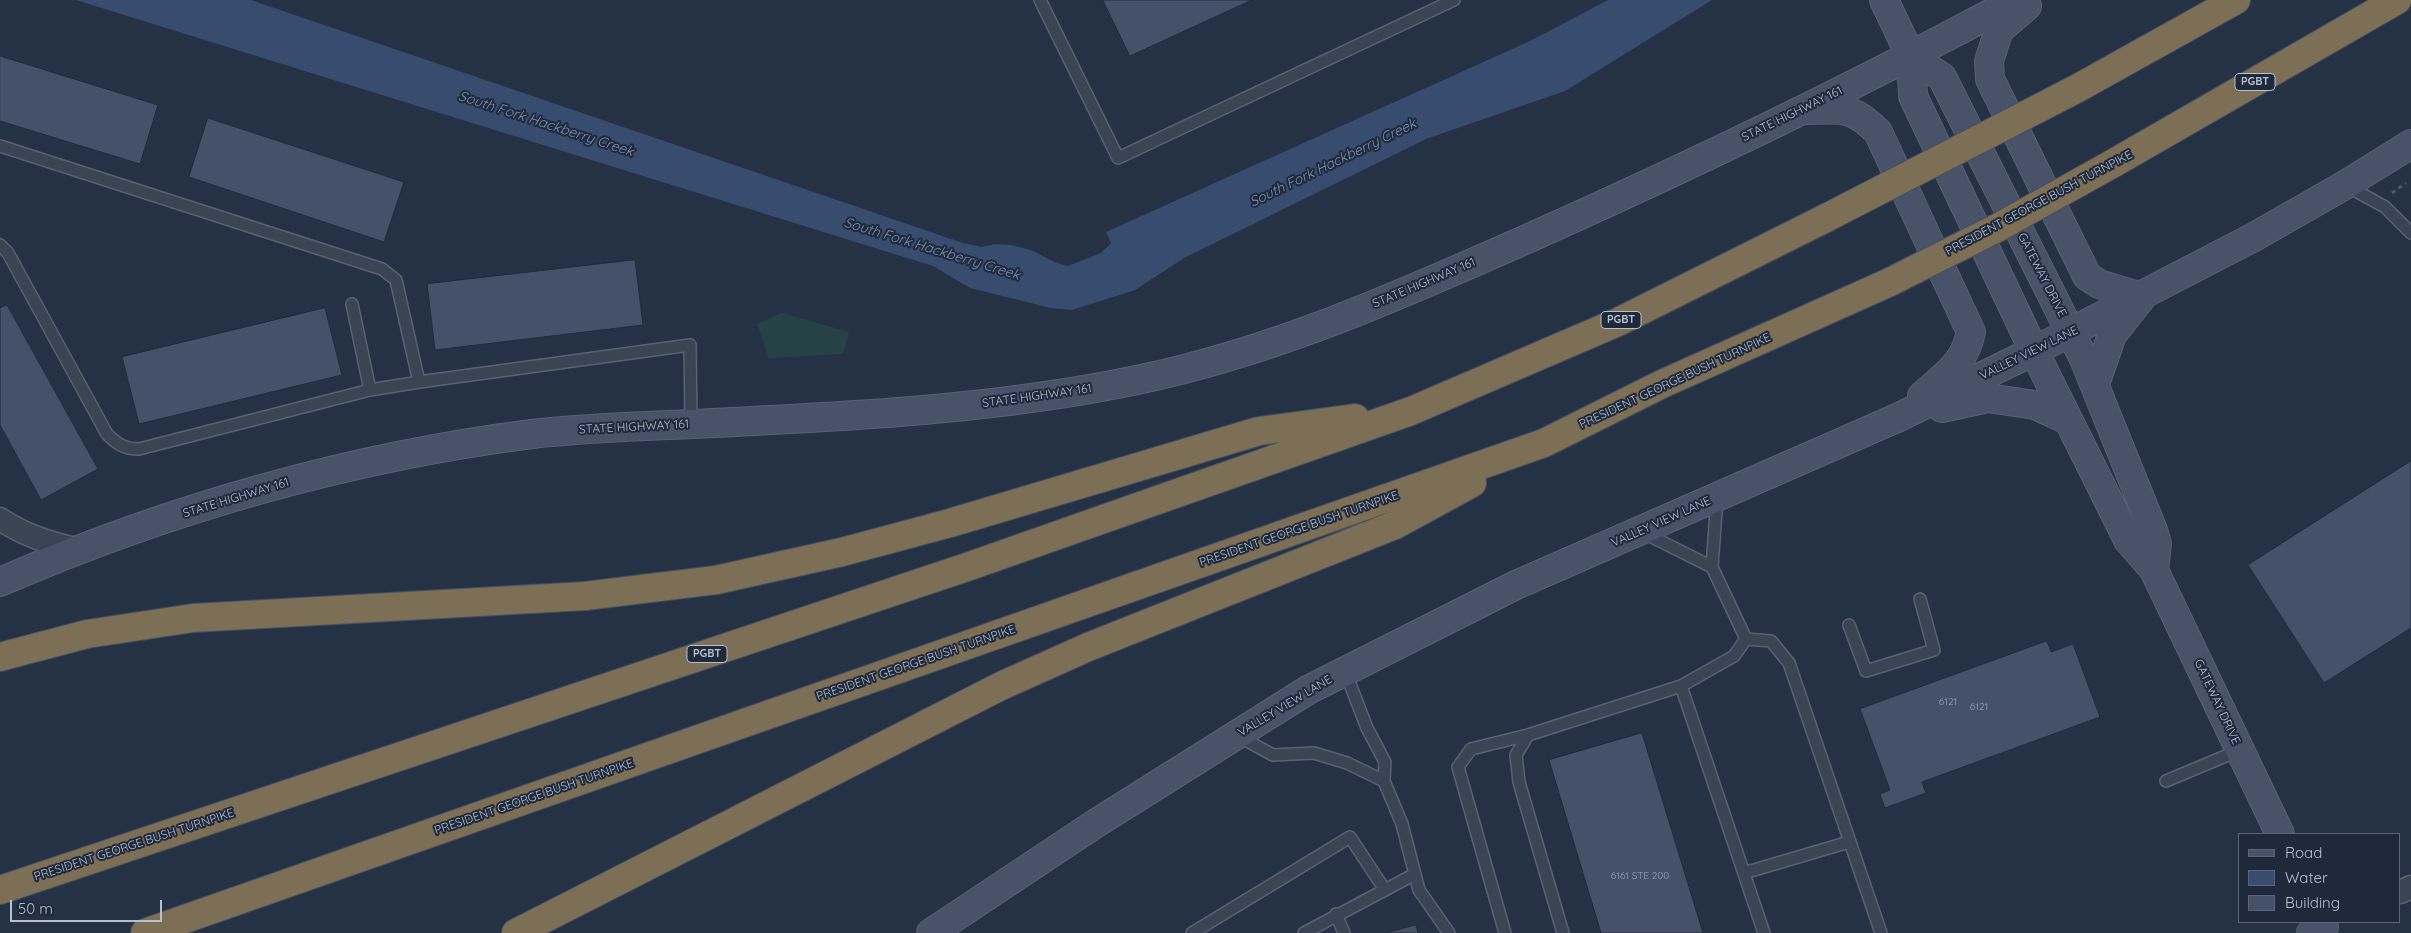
<!DOCTYPE html>
<style>
body{margin:0}
#map{position:relative;width:2411px;height:933px;overflow:hidden;background:#253246;font-family:Quicksand,sans-serif}
canvas{display:block}
.legend{position:absolute;left:2238px;top:833px;width:162px;height:90px;box-sizing:border-box;background:#1e293b;border:1px solid #5c6576;margin:0;padding:6px 9px;list-style:none;font-size:15px;color:#b8c0cf}
.legend li{display:flex;align-items:center;gap:10px;height:25px}
.legend b{width:25px;border:1px solid #5c6576}
.scale{position:absolute;left:10px;top:900px;width:152px;height:22px;box-sizing:border-box;border:2px solid #b8c0cf;border-top:0;padding-left:6px;font-size:15px;line-height:18px;white-space:nowrap;color:#b8c0cf;-webkit-text-stroke:4px #1e293b;paint-order:stroke}
</style>
<div id="map">
<canvas width="2411" height="933"></canvas>
<ul class="legend">
<li><b style="height:6px;background:#485269"></b>Road</li>
<li><b style="height:14px;background:#374c6e"></b>Water</li>
<li><b style="height:14px;background:#445169"></b>Building</li>
</ul>
<div class="scale">50 m</div>
</div>
<script>
const ctx = document.querySelector('canvas').getContext('2d');
ctx.lineJoin = 'round';
function fillPath(path, color) { ctx.fillStyle = color; ctx.fill(path, 'evenodd'); }
function stroke(path, color, width, dash) { ctx.strokeStyle = color; ctx.lineWidth = width; ctx.lineCap = dash ? 'butt' : 'round'; ctx.setLineDash(dash || []); ctx.stroke(path); }
function drawText(font, color, halo, rows, align = 'center') {
  ctx.font = font + ' Quicksand,sans-serif'; ctx.lineWidth = 4; ctx.setLineDash([]); ctx.textBaseline = 'middle'; ctx.strokeStyle = halo; ctx.fillStyle = color; for (const [text, x, y, turn = 0] of rows) {
    ctx.save(); ctx.translate(x, y); ctx.rotate((+turn || 0) * Math.PI / 180); ctx.textAlign = isNaN(turn) ? turn : align; if (halo) ctx.strokeText(text, 0, 0); ctx.fillText(text, 0, 0); ctx.restore();
  }
}
const green = new Path2D(`
 M782 313 849 332 843 354 769 358 757 324Z`);
const water = new Path2D(`
 M76 0H251L963 243 982 247 995 244 1011 245 1031 250 1054 262 1068 266 1101 253 1111 243 1106 232 1530 41 1608 0H1712L1565 91 1426 139 1184 258 1135 290 1072 310 1051 308 970 288 933 266Z`);
const building = new Path2D(`
 M1103 0H1252L1130 56Z
 M0 56 158 105 140 164 0 121Z
 M208 118 404 182 384 242 189 177Z
 M635 260 643 325 435 350 427 284Z
 M7 305 98 469 41 500 0 425V308Z
 M325 308 342 375 139 424 122 357Z
 M2411 461V628L2324 683 2248 565Z
 M2047 641 2051 652 2073 644 2100 717 1922 782 1926 793 1885 808 1880 794 1890 790 1860 709Z
 M1642 733 1703 933H1601L1549 760Z
 M1416 925 1418 933H1386Z`);
const path = new Path2D(`
 M2392 193 2406 183`);
const lane = new Path2D(`
 M1040 0 1118 158 1454 0
 M0 146 382 269 396 280 419 382 370 390 139 449C124 449 117 444 107 434L8 253 0 245
 M2347 186 2385 207 2411 233
 M352 304 370 390
 M419 382 690 345 691 424
 M1642 532 1712 567 1717 497
 M1849 625 1866 671 1934 650 1920 599
 M1746 639 1771 641 1789 663 1881 933
 M1345 671 1367 728 1385 762 1384 781 1402 824 1419 890 1449 933
 M1681 686 1764 933
 M1236 735 1273 755 1314 753 1347 763 1384 781
 M2166 781 2240 750
 M1744 873 1849 842
 M1336 914 1344 933
 M1192 933 1350 837 1385 890
 M1304 933 1415 874
 M1505 933 1458 767 1471 749 1528 735
 M1563 933 1519 782 1516 755 1528 735 1681 686 1734 656 1746 639 1712 567`);
const street = new Path2D(`
 M0 519C25 536 50 543 79 550
 M2400 892 2411 887`);
const secondary = new Path2D(`
 M1884 0 1911 57 1913 96 2034 351 2128 540 2154 570 2280 834
 M2027 6 1999 30 1989 61 1990 79 2087 276 2099 284 2142 297 2112 335 2095 384
 M1911 57 1942 77 2084 359 2153 530 2157 544 2154 570
 M1807 110C1842 109 1852 106 1878 132L1971 332C1964 365 1946 374 1922 396
 M1942 408 1988 398 2035 405 2068 420
 M0 582C168 509 350 457 532 434 592 427 653 426 713 423 855 416 998 409 1137 380 1273 352 1401 295 1527 239 1693 165 1856 86 2016 0
 M931 933 1098 822 1308 690 1516 585 1897 418 2034 351 2254 237 2345 185 2411 144
 M2311 933 2324 927`);
const highway = new Path2D(`
 M2078 88 2236 0
 M2112 164 2397 0
 M0 657 87 634 193 618 585 596 716 580 842 552 950 523 1259 431 1355 418
 M0 890 967 567 1411 411 1618 322 1826 218
 M145 933 1544 443 1662 384 1890 282
 M516 933 1001 686 1088 647 1395 525 1472 483`);
const highwayBridge = new Path2D(`
 M1826 218 2078 88
 M1890 282 1997 228 2112 164`);
const numberNames = [
 ["6121",1948,702],
 ["6121",1979,707],
 ["6161 STE 200",1640,876]
];
const shields = [
 [2255,82,40],
 [1621,320,40],
 [707,654,40]
];
const shieldNames = [
 ["PGBT",2255,82],
 ["PGBT",1621,320],
 ["PGBT",707,654]
];
const streetNames = [
 ["STATE HIGHWAY 161",1792,114,-26],
 ["PRESIDENT GEORGE BUSH TURNPIKE",2039,203,-28],
 ["GATEWAY DRIVE",2042,275,63],
 ["STATE HIGHWAY 161",1424,283,-23],
 ["VALLEY VIEW LANE",2029,353,-26],
 ["PRESIDENT GEORGE BUSH TURNPIKE",1675,381,-25],
 ["STATE HIGHWAY 161",1037,396,-8],
 ["STATE HIGHWAY 161",634,427,-3],
 ["STATE HIGHWAY 161",236,498,-17],
 ["VALLEY VIEW LANE",1661,522,-24],
 ["PRESIDENT GEORGE BUSH TURNPIKE",1299,529,-19],
 ["PRESIDENT GEORGE BUSH TURNPIKE",916,663,-19],
 ["GATEWAY DRIVE",2217,702,65],
 ["VALLEY VIEW LANE",1285,706,-31],
 ["PRESIDENT GEORGE BUSH TURNPIKE",534,797,-19],
 ["PRESIDENT GEORGE BUSH TURNPIKE",134,845,-18]
];
const waterNames = [
 ["South Fork Hackberry Creek",546,124,18],
 ["South Fork Hackberry Creek",1333,163,-26],
 ["South Fork Hackberry Creek",932,249,17]
];
fillPath(green, '#274247');
fillPath(water, '#374c6e');
fillPath(building, '#445169');
stroke(building, '#212b3d', 1);
stroke(lane, '#596273', 14);
stroke(street, '#596273', 25);
stroke(secondary, '#596273', 30);
stroke(highway, '#454f60', 30);
stroke(path, '#465f63', 3, [4, 4]);
stroke(lane, '#3a4455', 11);
stroke(street, '#3a4455', 22);
stroke(secondary, '#485269', 28);
stroke(highway, '#7c6f56', 28);
stroke(highwayBridge, '#454f60', 30, []);
stroke(highwayBridge, '#7c6f56', 28);
drawText('10px', '#9ba4b6', null, numberNames);
for (const [x, y, w] of shields) { const box = new Path2D(); box.roundRect(x - w / 2, y - 8.5, w, 17, 4); ctx.fillStyle = '#1e293b'; ctx.fill(box); stroke(box, '#b8c0cf', 1); }
drawText('bold 11px', '#b8c0cf', null, shieldNames);
drawText('12px', '#b8c0cf', '#1e293b', streetNames);
drawText('italic 14px', '#7c93b8', '#1e293b', waterNames);
</script>
